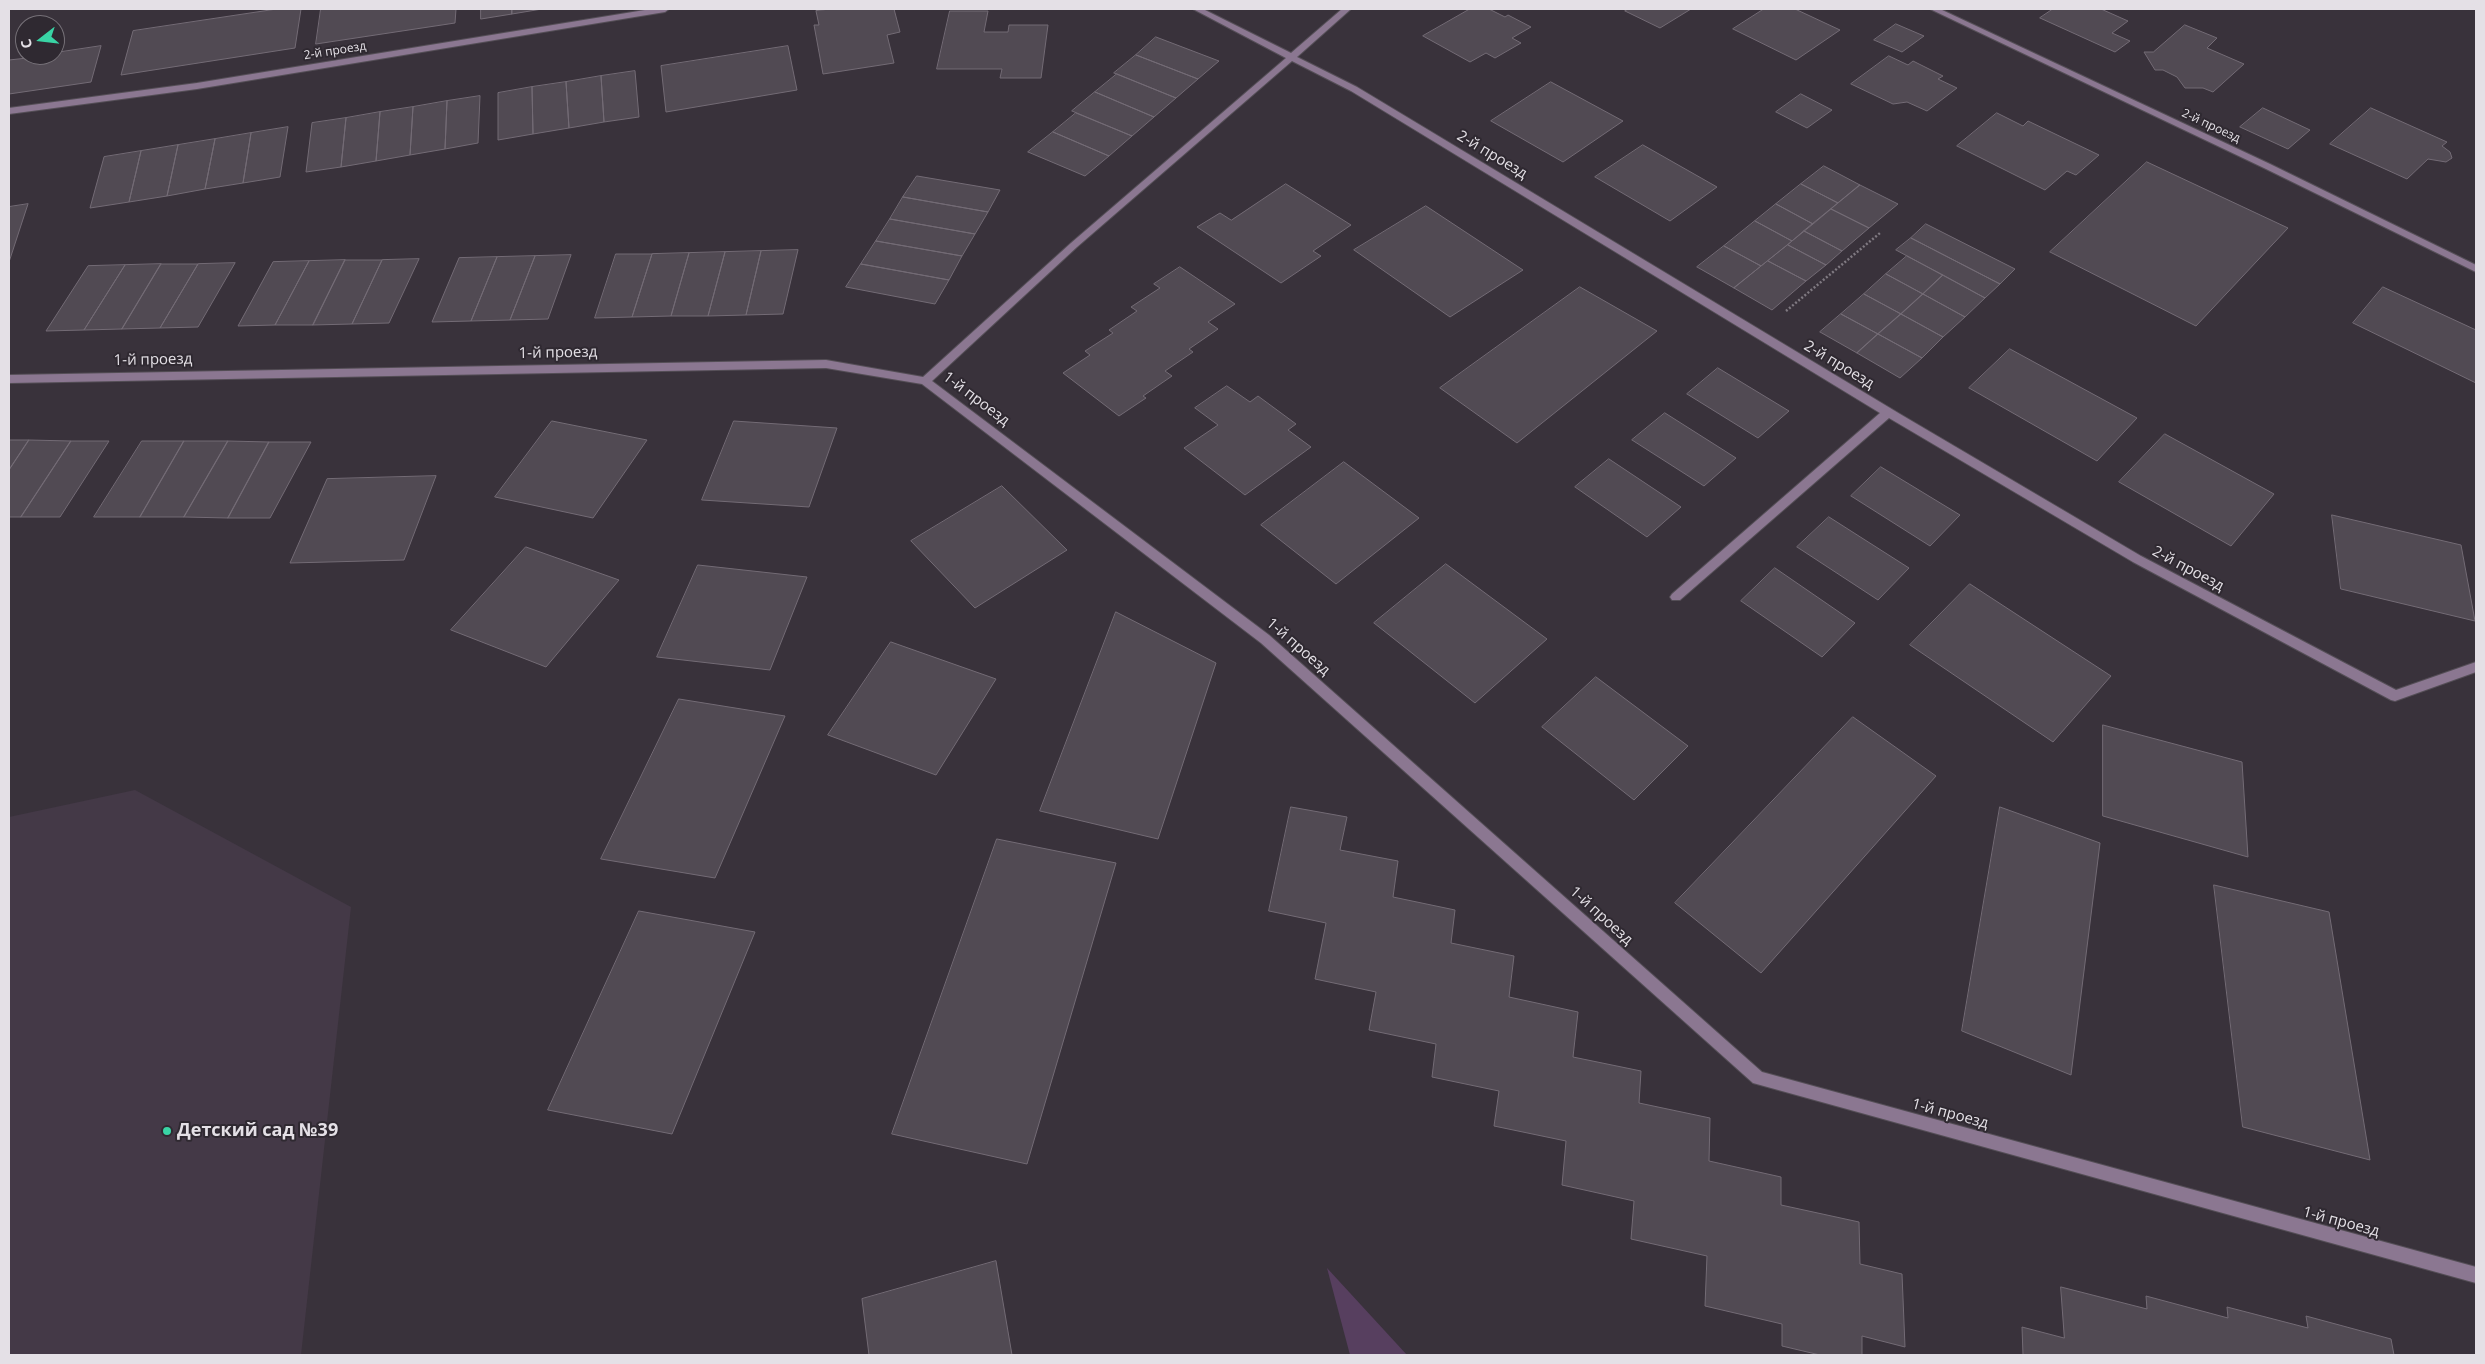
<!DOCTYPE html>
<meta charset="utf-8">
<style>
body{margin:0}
#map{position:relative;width:2485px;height:1364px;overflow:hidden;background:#39323b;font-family:"Open Sans",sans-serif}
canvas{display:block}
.frame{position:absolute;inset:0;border:10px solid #e4e0e6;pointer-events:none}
.north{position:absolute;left:15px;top:15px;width:50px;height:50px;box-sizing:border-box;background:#2f2931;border:1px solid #777279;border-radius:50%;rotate:254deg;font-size:14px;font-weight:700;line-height:20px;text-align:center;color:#e4e0e6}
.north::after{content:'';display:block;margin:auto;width:18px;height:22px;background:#39d4a5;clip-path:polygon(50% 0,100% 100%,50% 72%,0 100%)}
</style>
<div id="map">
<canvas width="2485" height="1364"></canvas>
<div class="frame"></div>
<div class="north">С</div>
</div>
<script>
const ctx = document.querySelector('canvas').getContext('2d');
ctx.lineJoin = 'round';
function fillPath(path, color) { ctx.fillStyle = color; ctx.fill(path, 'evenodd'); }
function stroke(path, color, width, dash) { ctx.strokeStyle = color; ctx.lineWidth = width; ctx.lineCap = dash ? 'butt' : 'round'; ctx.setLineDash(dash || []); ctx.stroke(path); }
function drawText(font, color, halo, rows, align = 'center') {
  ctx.font = font + ' "Open Sans",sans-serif'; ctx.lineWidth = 4; ctx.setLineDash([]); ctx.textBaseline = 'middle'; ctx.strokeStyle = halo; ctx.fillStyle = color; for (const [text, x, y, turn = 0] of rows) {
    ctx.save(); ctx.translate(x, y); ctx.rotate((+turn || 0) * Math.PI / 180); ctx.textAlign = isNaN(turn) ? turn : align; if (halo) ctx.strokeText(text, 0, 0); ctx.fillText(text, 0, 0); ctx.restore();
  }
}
const built = new Path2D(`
 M135 790 351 907 301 1355H9V817Z`);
const green = new Path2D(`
 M1327 1268 1407 1355H1350Z`);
const building = new Path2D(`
 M277 9H301L295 48 121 75 133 31Z
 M321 9H456L455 23 316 44Z
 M481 9H512V14L481 19Z
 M512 9H542L512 14Z
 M830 9H894L900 32 887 35 894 63 823 74 814 25H819L816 11Z
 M1470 9H1489L1505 17 1508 15 1531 27 1512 38 1521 43 1495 58 1486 53 1470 62 1423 36Z
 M1629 9H1691L1660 28 1625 11Z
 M1764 9H1795L1840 30 1796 60 1733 29Z
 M2053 9H2101L2128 21 2112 33 2130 41 2115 52 2040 18Z
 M950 11H988L984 32H1008L1009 25H1048L1041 78H1000L1002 69H937Z
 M1896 24 1924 36 1902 52 1874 40Z
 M2185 25 2217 38 2207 48 2244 64 2213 92 2203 88H2185L2177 77 2163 70H2155L2144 52H2153Z
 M1156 37 1219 61 1198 79 1136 55Z
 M101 46 91 82 9 94V60L55 55V53Z
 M788 46 797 90 666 112 661 66Z
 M1136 55 1198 79 1176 98 1114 73Z
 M1889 56 1908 65 1913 61 1943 76 1938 79 1957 88 1927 111 1907 102 1893 104 1851 84Z
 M635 71 639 117 604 122 601 76Z
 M1117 74 1176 98 1154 117 1095 92Z
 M601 76 604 122 569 128 566 82Z
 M566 82 569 128 533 134 532 87Z
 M1551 82 1623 121 1563 162 1491 121Z
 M532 87 533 134 498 140V93Z
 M1095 92 1154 117 1132 136 1072 111Z
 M1801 94 1832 110 1807 128 1776 112Z
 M480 96 478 143 445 149 447 101Z
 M447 101 445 149 410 155 413 107Z
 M413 107 410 155 376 161 380 112Z
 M2263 108 2310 130 2288 149 2240 127Z
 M2371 108 2447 142 2442 146 2450 152 2452 158 2446 162 2428 159 2407 179 2330 144Z
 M380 112 376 161 341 167 346 118Z
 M1076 113 1132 136 1109 156 1053 132Z
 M1997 113 2023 126 2028 121 2099 155 2076 175 2067 171 2045 190 1957 146Z
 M346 118 341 167 306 172 312 123Z
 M288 127 280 177 243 183 251 133Z
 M1053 132 1109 156 1085 176 1028 152Z
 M251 133 243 183 205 189 215 139Z
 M215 139 205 189 167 196 178 145Z
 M178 145 167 196 129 202 141 151Z
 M1643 145 1717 187 1670 221 1595 177Z
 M141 151 129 202 90 208 104 157Z
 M2147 162 2288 228 2196 326 2050 252Z
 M1824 166 1860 185 1838 203 1801 184Z
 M917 176 1000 190 988 212 903 197Z
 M1286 184 1351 225 1313 251 1321 256 1281 283 1197 227 1220 213 1231 220Z
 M1801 184 1838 203 1813 224 1776 204Z
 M1860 185 1898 204 1869 228 1831 209Z
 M903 197 988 212 975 234 890 219Z
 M28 204 9 262V207Z
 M1776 204 1813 224 1792 241 1755 221Z
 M1426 206 1523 270 1450 317 1354 250Z
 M1831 209 1869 228 1842 251 1804 231Z
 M890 219 975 234 962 256 876 241Z
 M1755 221 1792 241 1761 266 1724 246Z
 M1926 224 2015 269 2000 284 1911 238Z
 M1804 231 1842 251 1826 265 1788 245Z
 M1911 238 2000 284 1985 298 1896 250Z
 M876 241 962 256 949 280 861 264Z
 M1788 245 1826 265 1806 281 1768 261Z
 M1724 246 1761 266 1734 288 1697 267Z
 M798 250 783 314 746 315 761 251Z
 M761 251 746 315 708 316 725 252Z
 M725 252 708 316H671L689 253Z
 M689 253 671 316 632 317 652 254Z
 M616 254H652L632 317 595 318Z
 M571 255 548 319 510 320 535 256Z
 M535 256 510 320 471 321 497 257Z
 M1907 256 1943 275 1923 294 1886 274Z
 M497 257 471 321 432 322 459 258Z
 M419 259 389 323 352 324 382 260Z
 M345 260H382L352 324 313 325Z
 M345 260 313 325H275L309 261Z
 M309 261 275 325 238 326 273 262Z
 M1768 261 1806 281 1772 310 1734 288Z
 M235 263 198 327 160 328 198 264Z
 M161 264H198L160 328 122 329Z
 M161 264 122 329 84 330 125 265Z
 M861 264 949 280 935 304 846 287Z
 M125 265 84 330 46 331 88 266Z
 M1180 267 1235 304 1208 322 1218 329 1189 349 1193 352 1165 371 1172 376 1143 396 1146 398 1119 416 1063 373 1090 355 1085 351 1113 333 1109 330 1137 311 1131 307 1160 288 1154 284Z
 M1886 274 1923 294 1901 314 1864 294Z
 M1943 275 1985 298 1965 317 1923 294Z
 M1580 287 1657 331 1517 443 1440 388Z
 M2383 287 2476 330V383L2353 323Z
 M1864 294 1901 314 1878 334 1841 314Z
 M1923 294 1965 317 1943 337 1901 314Z
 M1841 314 1878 334 1857 353 1820 332Z
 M1901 314 1943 337 1922 358 1878 334Z
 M1878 334 1922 358 1900 378 1857 353Z
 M2010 349 2137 418 2097 461 1969 388Z
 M1718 368 1789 411 1758 438 1687 394Z
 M1227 386 1250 402 1258 396 1296 424 1288 430 1311 447 1245 495 1184 448 1218 425 1195 408Z
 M1665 413 1736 458 1704 486 1632 440Z
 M552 421 647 440 593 518 495 497Z
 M734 421 837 428 809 507 702 500Z
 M2165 434 2274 494 2231 546 2119 482Z
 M9 440H29L9 470Z
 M29 440 71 441 21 517H9V470Z
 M71 441H109L60 517H21Z
 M142 441H184L140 517H94Z
 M184 441H228L184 517H140Z
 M228 441 269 442 228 518 184 517Z
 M269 442H311L270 518H228Z
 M1609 459 1681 507 1647 537 1575 487Z
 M1344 462 1419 518 1336 584 1261 525Z
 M1881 467 1960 515 1930 546 1851 496Z
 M436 476 404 560 290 563 327 479Z
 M1002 486 1067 550 975 608 911 541Z
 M2332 515 2461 545 2475 621 2341 589Z
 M1829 517 1909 568 1878 600 1797 547Z
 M526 547 619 580 546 667 451 630Z
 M1446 564 1547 639 1475 703 1374 623Z
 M698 565 807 577 770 670 657 657Z
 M1775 568 1855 623 1822 657 1741 601Z
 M1970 584 2111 676 2053 742 1910 645Z
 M1116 612 1216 663 1158 839 1040 811Z
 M891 642 996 679 936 775 828 735Z
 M1596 677 1688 746 1634 800 1542 727Z
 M679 699 785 716 715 878 601 859Z
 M1853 717 1936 776 1761 973 1675 903Z
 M2103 725 2242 762 2248 857 2103 816Z
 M1291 807 1347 817 1340 850 1398 861 1393 897 1455 910 1451 943 1514 956 1509 997 1578 1012 1573 1057 1641 1071 1639 1103 1710 1118 1709 1161 1781 1177V1205L1859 1222 1860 1264 1902 1274 1905 1347 1862 1336V1355H1820L1782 1346V1324L1705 1306 1707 1256 1631 1239 1634 1201 1562 1185 1566 1141 1494 1126 1499 1091 1432 1077 1436 1044 1369 1030 1376 992 1315 979 1326 923 1269 911Z
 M2000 807 2100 843 2071 1075 1962 1031Z
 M997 839 1116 863 1027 1164 892 1134Z
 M2214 885 2329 912 2370 1160 2243 1127Z
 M639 911 755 932 672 1134 548 1110Z
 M996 1261 1012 1355H869L862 1299Z
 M2061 1287 2147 1309 2146 1296 2228 1318 2227 1307 2308 1328 2306 1316 2391 1339 2394 1355H2023L2022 1327 2064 1338Z`);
const path = new Path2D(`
 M1786 311 1880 233`);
const minor = new Path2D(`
 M651 9H669L665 12 197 89 9 114V108L197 83Z
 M1193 9H1203L1291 53 1342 9H1351L1297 57 1357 87 1900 414 2141 556 2396 690 2476 662V672L2395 701 2391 700 2133 562 1889 418 1680 600H1672L1670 597 1672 594 1880 413 1351 91 1292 61 1077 247 932 381 1269 635 1762 1072 2476 1267V1283L1753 1083 1261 643 922 384 826 368 9 383V375L826 360 923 377 1071 243 1286 58Z
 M1930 9H1940L2270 164 2476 265V272L2264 168Z`);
const markers = [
 [167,1131,5,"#39d4a5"]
];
const farStreetnames = [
 ["2-й проезд",335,51,-9],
 ["2-й проезд",2211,126,25]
];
const streetNames = [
 ["2-й проезд",1492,155,31],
 ["1-й проезд",558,353,-1],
 ["1-й проезд",153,360,-1],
 ["2-й проезд",1839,365,31],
 ["1-й проезд",976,399,37],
 ["2-й проезд",2188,569,28],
 ["1-й проезд",1298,647,41],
 ["1-й проезд",1601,916,42],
 ["1-й проезд",1950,1114,15],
 ["1-й проезд",2341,1222,15]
];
const nearPoinames = [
 ["Детский сад №39",177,1131]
];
fillPath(built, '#443947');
fillPath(green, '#573f5f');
fillPath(building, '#514a53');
stroke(building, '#736b75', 1);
stroke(minor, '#544e56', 2);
stroke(path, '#7f7981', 2.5, [2, 2]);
fillPath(minor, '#8b7791');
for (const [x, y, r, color] of markers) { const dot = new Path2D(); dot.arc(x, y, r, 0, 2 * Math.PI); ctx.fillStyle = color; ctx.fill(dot); stroke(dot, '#2f2931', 2); }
drawText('12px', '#e4e0e6', '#2f2931', farStreetnames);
drawText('15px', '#e4e0e6', '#2f2931', streetNames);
drawText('bold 18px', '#e4e0e6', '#2f2931', nearPoinames, 'left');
</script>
